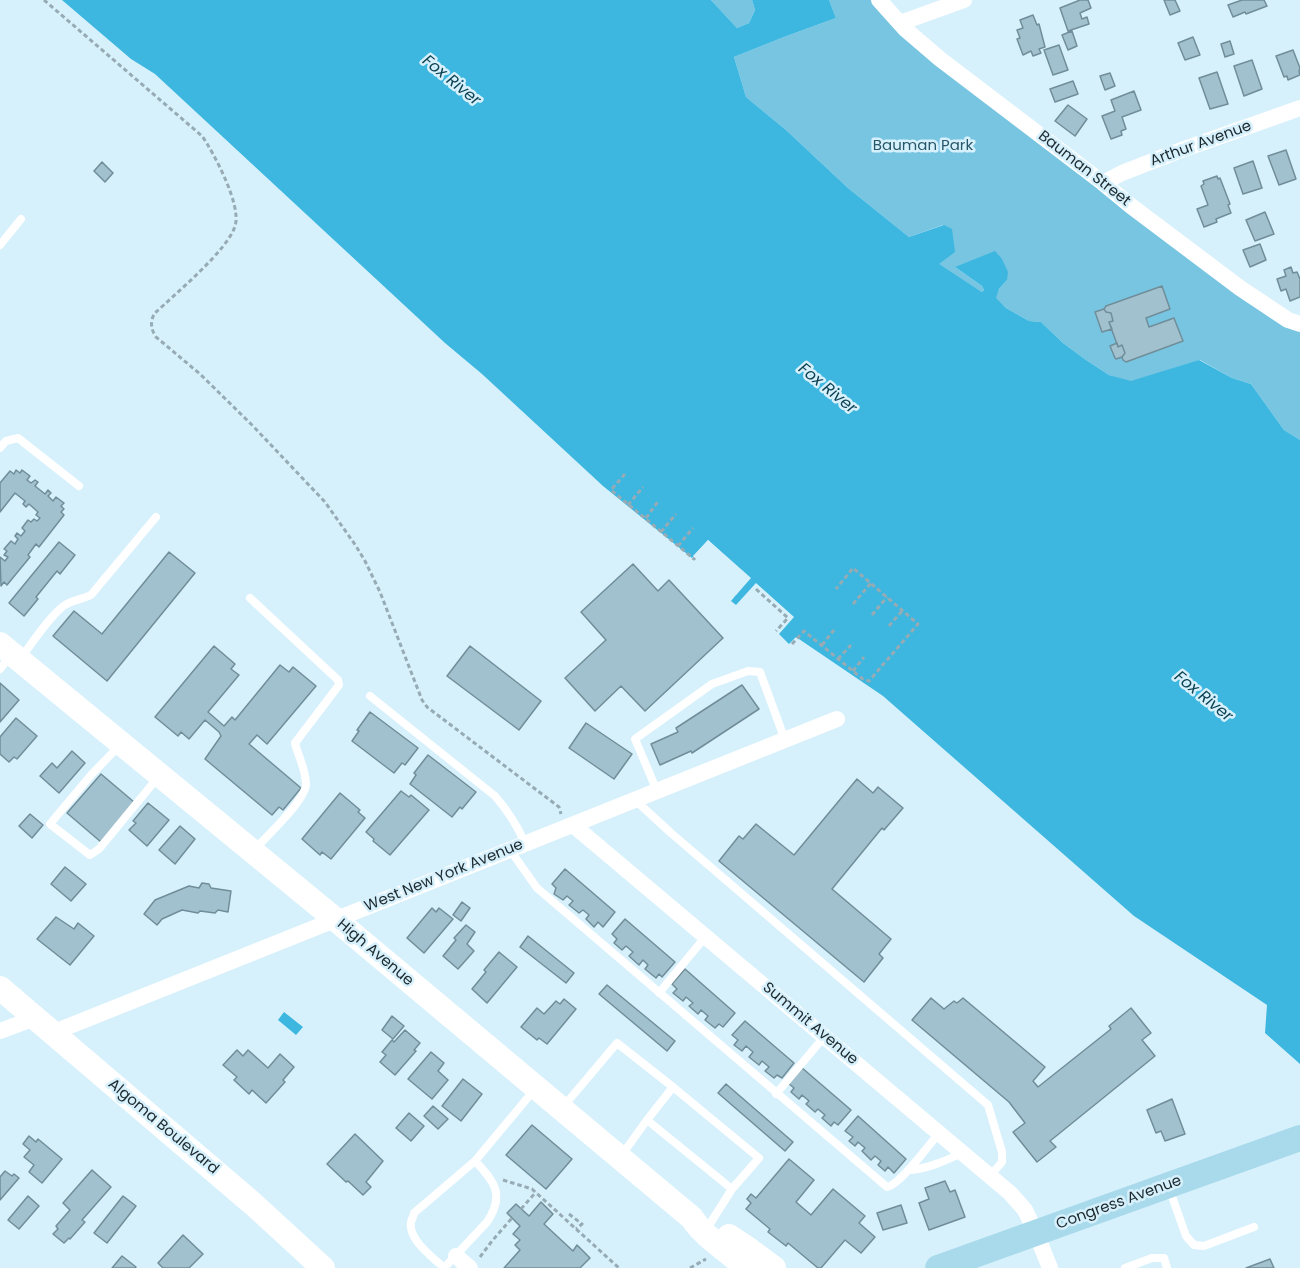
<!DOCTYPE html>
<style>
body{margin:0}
canvas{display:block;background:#d7f1fc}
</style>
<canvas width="1300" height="1268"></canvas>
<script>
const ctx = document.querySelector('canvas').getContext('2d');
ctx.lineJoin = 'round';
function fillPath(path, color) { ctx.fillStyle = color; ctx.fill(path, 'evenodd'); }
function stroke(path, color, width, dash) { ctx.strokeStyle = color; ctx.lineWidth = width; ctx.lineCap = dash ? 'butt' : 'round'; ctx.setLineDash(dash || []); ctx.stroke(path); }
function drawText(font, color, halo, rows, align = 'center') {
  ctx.font = font + ' Poppins,sans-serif'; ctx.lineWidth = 5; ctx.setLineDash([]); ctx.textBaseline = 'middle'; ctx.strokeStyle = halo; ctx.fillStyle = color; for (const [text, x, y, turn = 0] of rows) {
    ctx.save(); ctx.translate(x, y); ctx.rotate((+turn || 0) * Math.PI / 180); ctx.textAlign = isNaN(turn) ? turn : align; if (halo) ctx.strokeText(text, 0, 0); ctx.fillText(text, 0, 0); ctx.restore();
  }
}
const green = new Path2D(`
 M711 0H752L755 10 749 23 737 28Z
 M829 0H879L905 29 1300 324V440L1284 430 1251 384 1232 378 1200 360 1131 382 1109 375 1086 360 1063 343 1041 322 1029 321 1006 308 995 298 999 289 1007 280 955 267 982 286 984 290 982 292 938 264 943 225 909 237 848 188 786 130 746 97 734 57 784 37 836 18Z`);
const water = new Path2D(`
 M62 0H711L737 28 749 23 755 10 752 0H829L836 18 784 37 734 57 746 97 786 130 848 188 909 237 944 225 952 229 955 252 939 264 982 292 984 290 982 286 955 267 995 251 1002 259 1008 272 1007 280 999 289 996 298 1006 308 1029 321 1041 322 1063 343 1086 360 1109 375 1131 381 1199 360 1232 378 1251 384 1284 430 1300 440V1064L1265 1033 1267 1005 1134 916 883 696 796 637 789 644 779 634 794 617 756 583 736 605 731 601 750 578 708 540 692 558 603 486 482 374 445 343 155 74 131 59Z
 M284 1012 303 1027 296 1035 278 1020Z`);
const pier = new Path2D(`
 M708 540 751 578 736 595 734 593 746 578 708 544 696 558 693 556Z`);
const building = new Path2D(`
 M1080 0H1088L1091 8 1080 13 1082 19 1087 17 1089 24 1068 31 1060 8Z
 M1164 0H1175L1180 11 1170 15Z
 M1242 0H1264L1267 6 1246 14 1245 12 1233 17 1228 5Z
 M1033 15 1037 25 1039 24 1045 47 1039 49 1041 53 1033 56 1031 51 1023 55 1017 39 1020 38 1017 30 1023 28 1020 20Z
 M1072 31 1077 46 1068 50 1062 35Z
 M1193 37 1200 55 1185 60 1178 43Z
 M1230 41 1234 54 1225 57 1221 44Z
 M1059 45 1068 70 1053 75 1044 50Z
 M1293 50 1300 68 1299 71 1300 75 1288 80 1287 76 1284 77 1276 56Z
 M1252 60 1262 89 1244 96 1234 66Z
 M1217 72 1228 104 1210 109 1199 78Z
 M1110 73 1115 86 1105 90 1100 76Z
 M1073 81 1078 94 1055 102 1050 89Z
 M1134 91 1141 110 1122 117 1126 129 1121 131 1122 135 1111 139 1102 116 1115 111 1111 100Z
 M1068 105 1087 119 1075 136 1055 121Z
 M1286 150 1296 179 1279 185 1268 156Z
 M1253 161 1262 188 1243 194 1234 168Z
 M102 162 113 173 105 182 94 171Z
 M1217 176 1218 179 1220 178 1230 204 1228 205 1231 213 1216 219 1217 222 1204 227 1197 209 1208 205 1201 186 1204 184 1203 181Z
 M1265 212 1274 234 1255 241 1246 220Z
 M1260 244 1266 260 1250 267 1243 250Z
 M1291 267 1293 273 1297 272 1300 279V297L1290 301 1286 289 1281 291 1277 279 1286 276 1284 270Z
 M1162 286 1170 309 1146 318 1149 327 1174 318 1183 341 1126 362 1123 360 1122 357 1125 353 1122 345 1118 347 1109 322 1113 321 1111 313 1106 312 1104 309 1106 306Z
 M1104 309 1106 312 1111 313 1113 321 1109 322 1112 329 1102 332 1095 312Z
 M1117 343 1118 347 1122 345 1125 353 1122 357 1116 359 1115 358 1110 346Z
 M16 470 20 473 22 470 30 476 27 480 31 483 35 480 38 482 35 486 45 494 48 490 51 493 48 496 53 501 56 497 64 503 61 506 64 509 61 512 64 515 39 547 36 544 28 555 30 557 7 585 4 582 1 586 0 557 5 561 8 557 4 555 7 551 4 549 11 541 15 544 18 539 15 536 17 533 21 536 25 531 22 528 28 520 31 522 34 519 37 521 40 518 36 515 38 512 29 504 26 507 23 504 25 501 15 493 0 512V483L10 471 14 474Z
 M59 542 75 555 60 574 57 571 36 597 38 599 24 616 9 603Z
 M169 552 195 573 107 681 53 636 74 611 102 634Z
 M633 564 658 591 669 580 723 638 645 711 621 686 595 711 565 678 606 640 581 612Z
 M214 646 235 664 231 669 239 675 208 712 224 726 232 717 235 720 280 665 289 672 293 667 316 686 267 744 257 735 249 744 301 788 283 810 279 807 272 815 205 759 221 736 219 732 205 720 189 739 181 732 178 736 155 717Z
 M470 646 541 701 519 730 447 676Z
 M0 683 19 700 0 722Z
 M742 685 759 709 692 753 691 751 660 765 651 744 678 732 676 728Z
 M370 712 418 748 405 765 402 763 394 773 352 741 359 731 357 730Z
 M16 718 37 736 17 759 14 757 9 762 0 754V737Z
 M586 723 632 754 614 779 569 748Z
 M72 751 85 763 59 793 40 776 52 763 57 768Z
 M428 755 476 792 462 809 460 807 452 817 410 784 416 775 414 773Z
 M101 774 134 802 101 842 67 813Z
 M857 779 873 793 878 787 903 808 884 830 882 828 832 889 891 939 879 954 883 958 864 982 719 861 739 836 743 839 756 824 794 855Z
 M401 791 409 797 411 795 429 810 390 855 373 841 374 839 366 832Z
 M340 793 360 810 358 812 365 818 331 859 322 852 320 855 302 839Z
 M148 803 169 820 147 846 129 830 136 823 133 821Z
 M30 814 43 825 32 838 19 826Z
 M180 826 195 839 175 864 159 850Z
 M65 867 86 884 71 901 51 884Z
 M565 869 615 912 603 927 598 922 594 927 586 919 589 915 583 910 579 913 569 905 573 901 567 896 563 900 554 894 556 888 552 884Z
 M202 883 209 884 211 888 231 891 228 912 218 910 215 913 200 911 198 913 182 910 162 919 157 925 144 914 155 900 189 886 199 888Z
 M462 902 470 908 461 921 453 915Z
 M432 908 436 912 439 908 453 919 424 953 407 938Z
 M56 917 74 929 78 923 94 936 70 965 37 939Z
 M625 919 675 962 662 977 659 974 656 978 645 969 648 965 643 960 639 965 629 956 633 952 626 946 622 950 614 943 617 939 612 934Z
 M466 925 475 932 467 944 474 951 458 969 443 956 456 940 454 938Z
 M528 936 574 973 566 983 520 947Z
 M499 952 517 967 487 1003 472 989 486 972 484 970Z
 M685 969 735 1013 723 1027 719 1024 715 1028 705 1020 708 1016 701 1010 698 1014 689 1006 693 1003 686 997 683 1001 673 993 677 989 672 984Z
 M607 985 675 1041 667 1051 599 994Z
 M931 998 944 1009 954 1001 957 1003 963 998 1045 1067 1033 1081 1038 1087 1111 1029 1109 1026 1131 1008 1151 1033 1142 1040 1155 1056 1050 1141 1056 1147 1037 1162 1013 1132 1025 1123 1009 1102 912 1020Z
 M564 999 576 1009 547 1044 539 1038 537 1040 521 1027 537 1008 544 1014 556 1001 560 1004Z
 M392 1016 404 1026 393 1039 382 1030Z
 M745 1021 794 1063 782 1078 777 1075 774 1078 765 1071 769 1067 762 1061 759 1065 749 1057 753 1052 746 1046 742 1051 734 1045 738 1040 732 1035Z
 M405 1030 420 1043 414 1050 416 1051 395 1075 380 1062 386 1055 382 1052 392 1040 394 1042Z
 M237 1050 243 1056 248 1050 268 1068 280 1054 294 1067 283 1080 285 1082 266 1103 252 1090 249 1094 234 1080 237 1077 223 1065Z
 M431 1052 444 1063 438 1071 448 1080 432 1099 408 1079Z
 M801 1067 851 1110 838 1125 834 1122 831 1126 822 1118 825 1115 818 1109 815 1112 806 1104 809 1101 802 1095 799 1099 791 1092 794 1088 788 1083Z
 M463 1079 482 1094 461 1121 442 1106Z
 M726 1084 793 1142 785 1151 718 1093Z
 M1172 1099 1185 1134 1165 1141 1161 1131 1156 1133 1147 1110Z
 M433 1106 448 1119 438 1129 424 1116Z
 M409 1113 424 1126 411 1141 396 1128Z
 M858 1116 906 1159 894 1173 888 1167 885 1171 878 1165 881 1161 875 1156 871 1160 862 1151 865 1148 858 1142 855 1146 849 1141 853 1137 845 1131Z
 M532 1125 572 1159 546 1189 506 1155Z
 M355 1134 383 1161 366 1182 371 1187 363 1195 348 1181 346 1182 327 1164Z
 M29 1136 36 1142 38 1139 62 1159 42 1183 29 1172 34 1165 24 1157 30 1150 23 1144Z
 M789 1159 814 1180 796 1202 811 1215 833 1189 865 1216 859 1223 875 1237 861 1253 845 1240 821 1268H818L788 1243 786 1246 768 1232 770 1229 746 1209 751 1203 747 1199 751 1194 756 1198Z
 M92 1170 111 1187 82 1220 85 1222 70 1239 69 1238 64 1243 53 1234 58 1229 56 1226 70 1210 63 1203Z
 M5 1171 12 1176 14 1174 19 1178 0 1200V1177Z
 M945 1181 950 1192 955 1190 965 1217 929 1230 919 1203 929 1199 925 1188Z
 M28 1196 39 1206 19 1229 8 1220Z
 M123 1196 136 1206 107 1243 94 1233Z
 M541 1202 553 1214 544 1224 573 1251 577 1245 590 1258 580 1268H504L520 1250 515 1245 520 1240 513 1234 520 1226 507 1213 516 1204 529 1216Z
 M901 1205 907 1223 883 1230 877 1213Z
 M183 1235 203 1254 189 1268H163L158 1263Z
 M122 1256 136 1267 135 1268H112Z
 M1270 1259 1274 1268H1246Z`);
const path = new Path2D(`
 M44 0 202 136C214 153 242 206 235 226 228 250 174 295 154 314 150 323 151 329 156 337L200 374 253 426 325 502 356 546 365 561 380 592 422 700 427 707 559 807 561 814
 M625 474 611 490 694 559 695 558
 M628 505 643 487
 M646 518 659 500
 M661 532 676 514
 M678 546 693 528
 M756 589 788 618 776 631
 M853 604 871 583
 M872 615 887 597
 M889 626 903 610
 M792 644 804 631 864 680 869 681 918 624 853 568 836 589
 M822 645 834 630
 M838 659 851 645
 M853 671 864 657
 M503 1180 532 1189 619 1268
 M521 1209 536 1192
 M569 1214 582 1224 576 1229
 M480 1257 492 1241 512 1218
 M690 1268 706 1259`);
const lane = new Path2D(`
 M0 245 21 219
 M0 448 6 441 18 438 79 486
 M250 598 338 680 339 685 295 743C298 756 306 770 306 784 306 800 266 837 254 850
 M20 659C31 645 51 614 65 605 73 600 83 599 91 595L156 517
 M0 669 11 655
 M370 696 495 796C508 811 517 825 525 843
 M121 744 91 775 50 824 90 855 99 849 159 776
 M657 791 635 739 712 684 748 671 760 672 785 740
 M635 800 671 833 988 1105 1002 1152V1162L990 1176
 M510 850 537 888 887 1187C900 1185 929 1145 939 1133
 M659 993 706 936
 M776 1094 824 1037
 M563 1107 617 1043 673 1087
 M621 1156 647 1120
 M909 1170C927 1169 945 1161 962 1153
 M1169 1188 1186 1236 1194 1245 1204 1246 1254 1227
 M706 1230 732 1189 759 1158 673 1087 647 1120 732 1189
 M444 1268C433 1257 408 1240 411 1222 411 1221 414 1215 414 1213L475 1161 535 1089
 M444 1268 487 1222C505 1195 495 1182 475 1161
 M1125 1268 1152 1258H1164L1167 1268`);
const street = new Path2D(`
 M879 0 905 29 940 59 1103 183 1131 206 1240 288 1288 320 1300 324
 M900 23 964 0
 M1103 183 1122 173 1176 152 1300 108
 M573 825 1010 1193 1025 1210 1036 1233 1050 1268
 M0 1031 35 1018
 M52 1033 837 719
 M456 1256 470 1268`);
const secondary = new Path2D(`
 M0 644 335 919 692 1218C705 1239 729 1250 745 1268
 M0 988 252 1203 323 1268
 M729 1236 747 1248 774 1268`);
const primary = new Path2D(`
 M938 1268 1300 1138`);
const streetNames = [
 ["Arthur Avenue",1201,144,-20],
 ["Bauman Street",1084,169,38],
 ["West New York Avenue",444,876,-22],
 ["High Avenue",375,953,40],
 ["Summit Avenue",810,1024,40],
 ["Algoma Boulevard",163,1127,40],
 ["Congress Avenue",1119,1203,-20]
];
const parkNames = [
 ["Bauman Park",923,146]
];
const waterNames = [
 ["Fox River",451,81,39],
 ["Fox River",827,389,39],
 ["Fox River",1203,697,39]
];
fillPath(green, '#78c5e2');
fillPath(water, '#3db7e0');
fillPath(pier, '#d7f1fc');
fillPath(building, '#a2c1ce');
stroke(building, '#708e9a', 1.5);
stroke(path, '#96abb4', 3, [4.5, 3]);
stroke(lane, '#fff', 8);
stroke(street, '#fff', 16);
stroke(secondary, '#fff', 24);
stroke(primary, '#a9daec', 26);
drawText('15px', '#1c292e', '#d7f1fc', streetNames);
drawText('15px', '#275869', '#d7f1fc', parkNames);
drawText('italic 16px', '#0e4253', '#d7f1fc', waterNames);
</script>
